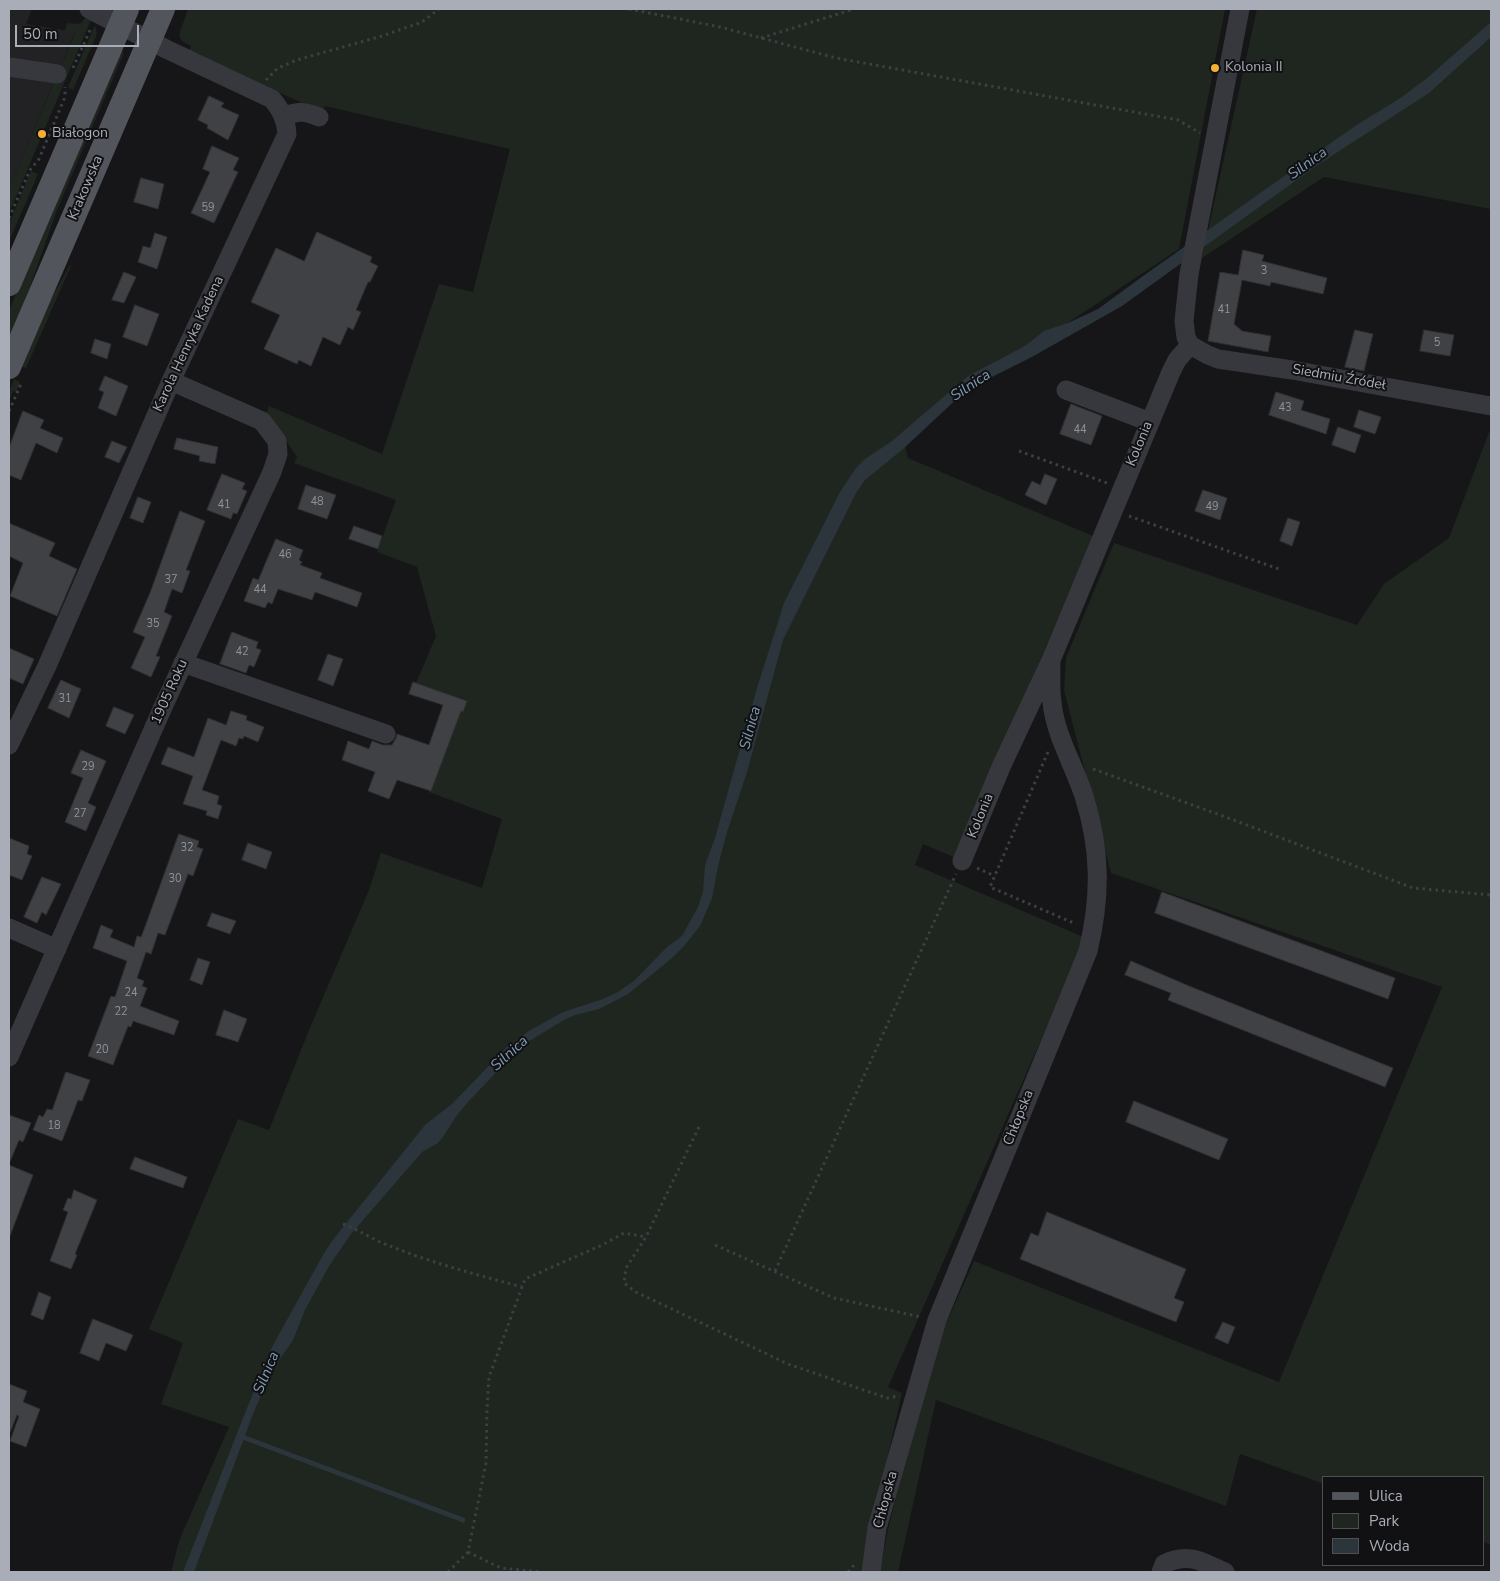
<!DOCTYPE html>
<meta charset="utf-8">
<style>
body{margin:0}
#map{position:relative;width:1500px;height:1581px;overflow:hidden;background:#161618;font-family:"Nunito Sans",sans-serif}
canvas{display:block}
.frame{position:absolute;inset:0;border:10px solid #a8adb8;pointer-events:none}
.legend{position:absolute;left:1322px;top:1476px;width:162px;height:90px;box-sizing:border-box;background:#111113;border:1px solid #4d4f55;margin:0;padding:6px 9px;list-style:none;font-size:15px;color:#a8adb8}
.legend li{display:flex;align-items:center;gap:10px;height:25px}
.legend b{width:25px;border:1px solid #4d4f55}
.scale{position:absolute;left:15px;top:25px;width:124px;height:22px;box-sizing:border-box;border:2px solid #a8adb8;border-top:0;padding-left:6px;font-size:15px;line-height:18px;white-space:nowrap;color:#a8adb8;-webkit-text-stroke:4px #111113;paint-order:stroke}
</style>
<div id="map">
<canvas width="1500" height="1581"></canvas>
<div class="frame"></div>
<ul class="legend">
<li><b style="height:6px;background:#53555c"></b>Ulica</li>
<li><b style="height:14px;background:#1e261f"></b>Park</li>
<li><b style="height:14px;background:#2c353c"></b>Woda</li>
</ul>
<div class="scale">50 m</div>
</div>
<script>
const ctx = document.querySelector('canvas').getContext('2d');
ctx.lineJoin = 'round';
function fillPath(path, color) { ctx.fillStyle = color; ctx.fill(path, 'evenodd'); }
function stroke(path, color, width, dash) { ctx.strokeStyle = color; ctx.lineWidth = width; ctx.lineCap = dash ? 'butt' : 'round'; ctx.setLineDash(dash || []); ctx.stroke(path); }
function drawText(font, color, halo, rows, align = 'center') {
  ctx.font = font + ' "Nunito Sans",sans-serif'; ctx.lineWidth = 4; ctx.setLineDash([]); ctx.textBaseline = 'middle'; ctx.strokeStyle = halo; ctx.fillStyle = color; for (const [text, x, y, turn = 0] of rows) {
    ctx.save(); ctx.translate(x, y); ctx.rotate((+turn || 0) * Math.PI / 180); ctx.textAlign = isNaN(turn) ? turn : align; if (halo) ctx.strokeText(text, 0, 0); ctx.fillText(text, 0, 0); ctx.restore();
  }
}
const built = new Path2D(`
 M9 9H32L26 24 75 32 9 189Z`);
const green = new Path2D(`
 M188 9H1225L1179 249 1030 348 968 376 903 438 908 458 1093 536 956 858 923 844 915 865 1086 938 888 1387 902 1393 874 1517 867 1572H171L179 1541 229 1427 161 1404 183 1343 149 1329 238 1119 269 1130 309 1030 369 890 381 853 482 888 502 819 429 792 465 700 416 683 436 636 417 567 377 552 396 500 294 463 297 457 267 413 269 406 382 454 439 284 473 292 510 149 325 106 322 112 189 51 191 46 182 41 179 35Z
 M1257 9H1491V209L1324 177 1202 258Z
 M85 18 91 20 9 213V189L75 33 65 31 67 23 80 24Z
 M95 25 97 34 73 90 68 87Z
 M120 52H123V55L57 210 25 301 9 339V310Z
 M31 171 38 174 9 242V224Z
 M70 265 71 266 26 368 20 366 41 317Z
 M14 379 20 382 16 392 13 391 9 402V392Z
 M1491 427V1545L1484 1542V1477H1324V1484L1240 1454 1226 1506 936 1400 898 1572H880L888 1529 932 1355 974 1261 1279 1382 1442 987 1111 873 1064 690 1066 658 1114 543 1357 625 1384 584 1449 538Z`);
const water = new Path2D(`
 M1491 22V37L1429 93 1316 166 1122 306 1030 358 982 382 961 395 903 449 865 480 856 493 783 640 747 772 727 832 718 866 712 898 700 926 684 946 672 958 628 994 599 1009 575 1015 564 1020 521 1046 468 1102 457 1115 443 1137 438 1143 422 1152 351 1234 329 1266 305 1310 293 1340 271 1372 253 1414 194 1572H183L247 1408 273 1345 323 1255 332 1241 425 1125 453 1103 506 1048 529 1031 563 1012 603 999 618 992 635 980 667 947 682 936 698 907 703 892 705 865 715 838 757 688 784 603 840 492 856 468 865 459 892 441 968 376 1025 346 1044 331 1068 323 1098 309 1143 276 1355 126 1399 99 1426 79Z`);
const stream = new Path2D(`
 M240 1436 463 1520`);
const building = new Path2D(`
 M209 96 224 103 221 107 239 115 228 140 207 128 208 125 198 120Z
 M212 146 239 158 233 170 238 172 214 223 191 213 210 172 203 169Z
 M141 178 164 184 158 209 134 202Z
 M317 232 372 257 370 262 378 266 370 282H368L356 310 361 312 353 330 348 327 340 345 323 337 311 366 299 360 297 364 264 349 280 315 251 302 276 248 304 261Z
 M155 233 167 237 157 269 138 262 143 246 150 248Z
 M1243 250 1264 255 1262 261 1327 278 1323 294 1271 282 1270 286 1242 280 1234 324 1242 331 1271 336 1268 352 1208 341 1220 272 1238 275Z
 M124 272 136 277 124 303 112 300Z
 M135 305 159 314 147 346 123 337Z
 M1355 330 1373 334 1364 371 1345 367Z
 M1424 330 1454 335 1450 356 1420 351Z
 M95 339 111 344 107 359 91 353Z
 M105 376 128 386 116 416 98 408 104 392 99 390Z
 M1276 392 1304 401 1301 410 1330 419 1326 434 1269 415Z
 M1071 404 1102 416 1091 445 1060 434Z
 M1359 410 1381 417 1375 434 1354 427Z
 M23 411 44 420 40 428 63 438 57 453 36 443 21 480 9 475V448Z
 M1338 427 1361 435 1355 453 1332 445Z
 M177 438 218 447 215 464 199 461 200 456 174 449Z
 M112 441 127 447 119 463 105 457Z
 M222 474 245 483 242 489 247 491 237 514 233 513 231 519 207 510Z
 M1045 474 1057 479 1046 505 1025 495 1032 481 1040 485Z
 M306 485 336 495 327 519 298 509Z
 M1203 490 1227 498 1220 520 1195 511Z
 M138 497 151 502 143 523 130 518Z
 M180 511 205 521 186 570 190 571 182 593 172 589 164 612 172 616 156 656 160 657 151 677 131 668 145 637 133 632 150 593Z
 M1288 518 1300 522 1292 546 1280 541Z
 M9 523 55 543 49 556 77 569 57 616 10 596 23 563 9 556Z
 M354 526 382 536 378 549 349 539Z
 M276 539 303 550 299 560 302 562 300 565 322 573 320 578 362 593 357 607 315 592 312 600 278 589 272 604 268 602 265 608 244 601 253 578 258 580Z
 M232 632 258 642 256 648 261 650 254 667 249 665 246 673 220 664Z
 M9 648 34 659 23 684 9 678Z
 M328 654 343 659 333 686 318 680Z
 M61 680 81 689 69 718 48 708Z
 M413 682 467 701 463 712 461 711 431 791 397 780 389 799 368 791 375 772 342 760 348 741 369 749 372 741 383 745H392L396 738 397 734 429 745 443 705 409 694Z
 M114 707 134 715 125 734 106 726Z
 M231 711 247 716 246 720 264 727 258 742 244 736 243 739 239 738 236 746 221 740 202 790 219 796 217 804 222 806 218 819 206 815 207 811 183 804 193 776 161 764 168 747 194 757 208 718 226 725Z
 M81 750 106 761 88 803 96 807 86 831 65 822 83 778 71 773Z
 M179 834 199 841 197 847 203 849 193 876 188 874 165 935 158 933 151 954 146 952 137 978 144 981 142 986 147 988 140 1006 179 1021 174 1035 133 1021 131 1027 128 1026 113 1065 88 1056 111 996 115 997 127 961 93 948 101 925 113 930 110 937 134 947 137 936 141 937Z
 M9 838 29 846 27 854 32 856 22 880 9 875Z
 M248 843 272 852 266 869 242 860Z
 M42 877 61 884 46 915 42 912 37 923 24 917Z
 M1162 892 1395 978 1388 999 1155 913Z
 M212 913 236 921 230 934 207 926Z
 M198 958 210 962 202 985 190 980Z
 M1131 961 1189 986 1393 1068 1385 1087 1168 1000 1171 993 1125 975Z
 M224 1010 247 1019 238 1042 216 1035Z
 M66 1072 90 1080 82 1101 78 1100 62 1141 33 1130 39 1115 43 1117 47 1109 52 1110Z
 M1134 1101 1228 1139 1219 1160 1126 1122Z
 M9 1115 31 1123 23 1142 19 1140 9 1164Z
 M135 1157 187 1177 183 1188 130 1169Z
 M9 1165 33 1175 10 1236H9Z
 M74 1190 97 1200 75 1254 77 1255 71 1269 50 1261 68 1212 63 1210 68 1198 71 1199Z
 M1047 1212 1186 1269 1174 1298 1184 1302 1176 1322 1020 1259 1031 1233 1038 1236Z
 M39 1292 51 1297 43 1320 31 1315Z
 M93 1319 133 1335 126 1351 106 1343 99 1361 80 1353Z
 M1223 1322 1235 1327 1228 1344 1215 1338Z
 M9 1384 27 1391 23 1402 40 1409 26 1447 10 1441 19 1416 17 1415 9 1435Z`);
const path = new Path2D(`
 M629 9 720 27 836 58 1178 120 1200 133
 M761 38 854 9
 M73 68 91 28
 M266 80 278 68 297 60 382 36 422 22 439 9
 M9 218 30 170 39 159 65 97V87
 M9 411 21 384
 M1019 451 1107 483
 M1129 516 1279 569
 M1048 752 990 887 1076 924
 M1093 769 1231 819 1413 888 1491 895
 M977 868 995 876
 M699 1127 646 1237 626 1268 624 1283 636 1292 788 1364 887 1398 898 1396
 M343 1224C356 1229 366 1235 378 1241 424 1261 474 1274 522 1287
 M715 1245 834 1298 921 1317
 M775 1271 956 874
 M468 1552 501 1568 541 1572
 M448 1572 468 1552 486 1463 487 1410 489 1377 525 1279 602 1245 624 1233 646 1237
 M848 1572 854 1565`);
const minor = new Path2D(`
 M9 67 57 74
 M284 116C300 111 304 111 319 117
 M1190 345 1186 337 1184 321 1189 274 1240 9
 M1190 345 1208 355 1218 359 1292 370 1491 406
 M1066 390 1150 422
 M183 663 386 734
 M9 745 47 666 171 381 287 134C286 119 281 110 272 99L166 49 89 9
 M962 861 1001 767 1051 660 1171 372 1177 360 1190 345
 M9 928 57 949
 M9 1057 163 707 272 472 278 454 277 441 262 421 171 381
 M871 1572 877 1528 937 1320 1088 951C1101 897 1101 850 1084 796 1074 765 1055 735 1052 702 1050 689 1051 674 1051 660
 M1161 1572 1164 1564C1189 1552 1202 1562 1225 1572`);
const major = new Path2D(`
 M9 284 127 9
 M9 367 163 9`);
const markers = [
 [1215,68,5,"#f2b134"],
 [42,134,5,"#f2b134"]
];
const numberNames = [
 ["59",208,208],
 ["3",1264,271],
 ["41",1224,310],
 ["5",1437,343],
 ["43",1285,408],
 ["44",1080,430],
 ["48",317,502],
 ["41",224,505],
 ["49",1212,507],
 ["46",285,555],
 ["37",171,580],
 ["44",260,590],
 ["35",153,624],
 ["42",242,652],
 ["31",65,699],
 ["29",88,767],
 ["27",80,814],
 ["32",187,848],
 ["30",175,879],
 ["24",131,993],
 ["22",121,1012],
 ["20",102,1050],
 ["18",54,1126]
];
const poiNames = [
 ["Kolonia II",1225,68],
 ["Białogon",52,134]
];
const streetNames = [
 ["Krakowska",86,188,-67],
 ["Karola Henryka Kadena",189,344,-65],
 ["Siedmiu Źródeł",1339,378,10],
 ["Kolonia",1140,444,-67],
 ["1905 Roku",170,692,-66],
 ["Kolonia",981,816,-68],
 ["Chłopska",1019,1118,-68],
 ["Chłopska",886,1500,-75]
];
const waterNames = [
 ["Silnica",1308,164,-36],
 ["Silnica",971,386,-34],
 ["Silnica",751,728,-75],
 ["Silnica",510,1054,-42],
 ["Silnica",267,1373,-67]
];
fillPath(built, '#222225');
fillPath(green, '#1e261f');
fillPath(water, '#2c353c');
stroke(stream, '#2c353c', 5);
fillPath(building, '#404145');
stroke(building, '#303034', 1);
stroke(path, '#3d3f44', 3, [2.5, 4]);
stroke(minor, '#37383d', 19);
stroke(major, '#53555c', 24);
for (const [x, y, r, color] of markers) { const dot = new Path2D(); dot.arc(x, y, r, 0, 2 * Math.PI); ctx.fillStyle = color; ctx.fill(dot); stroke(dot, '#111113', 2); }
drawText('11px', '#8e929b', null, numberNames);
drawText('14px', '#a8adb8', '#111113', poiNames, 'left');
drawText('14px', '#a8adb8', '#111113', streetNames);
drawText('italic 15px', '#7f9bb3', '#111113', waterNames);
</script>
